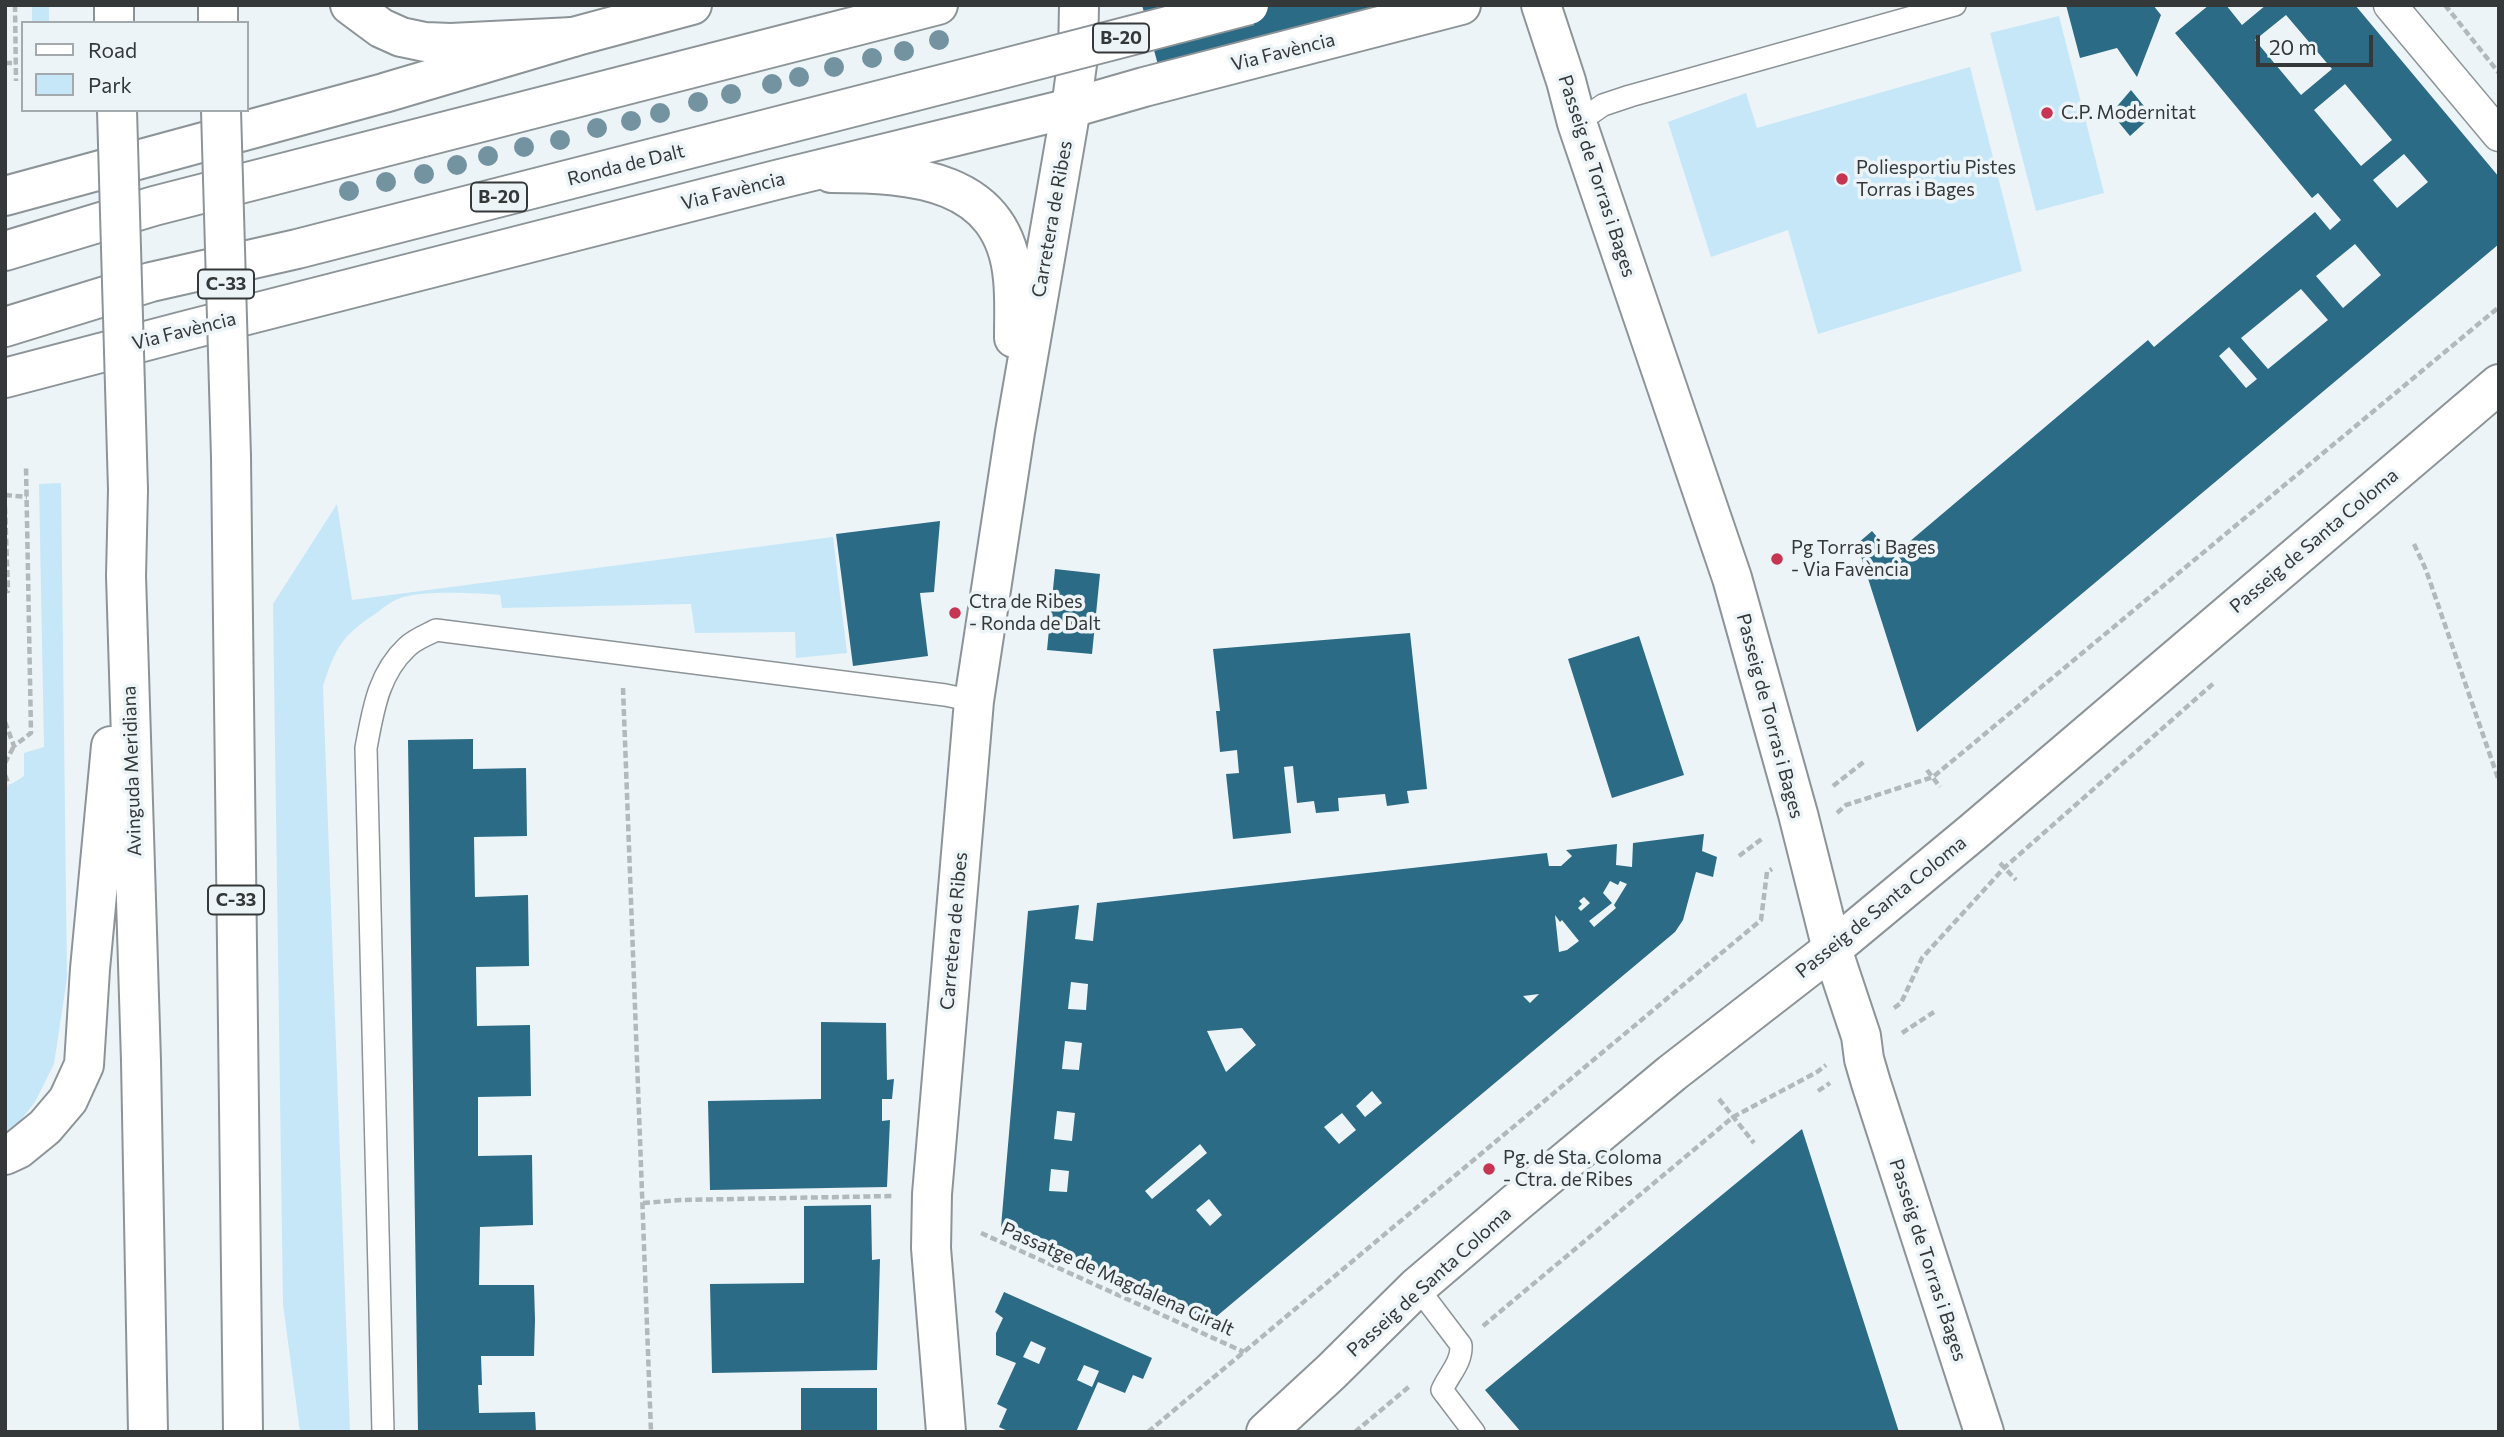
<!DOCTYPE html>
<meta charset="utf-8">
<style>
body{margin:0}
#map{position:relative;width:2504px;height:1437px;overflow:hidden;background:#ecf4f8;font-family:Commissioner,sans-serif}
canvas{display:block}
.frame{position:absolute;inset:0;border:7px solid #353839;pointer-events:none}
.legend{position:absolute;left:21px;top:21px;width:228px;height:91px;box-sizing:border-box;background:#ecf4f8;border:2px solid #a3a9ac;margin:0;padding:9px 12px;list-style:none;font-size:21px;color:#353839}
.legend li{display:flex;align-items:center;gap:14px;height:35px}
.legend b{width:35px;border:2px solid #a3a9ac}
.scale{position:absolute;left:2256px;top:35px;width:117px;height:32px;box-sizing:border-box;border:4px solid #353839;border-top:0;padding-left:9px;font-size:21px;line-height:24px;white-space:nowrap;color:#353839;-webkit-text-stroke:5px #ecf4f8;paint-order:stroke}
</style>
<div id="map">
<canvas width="2504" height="1437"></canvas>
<div class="frame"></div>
<ul class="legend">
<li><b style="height:9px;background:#fff"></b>Road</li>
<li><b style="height:19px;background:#c6e7f8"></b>Park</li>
</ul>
<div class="scale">20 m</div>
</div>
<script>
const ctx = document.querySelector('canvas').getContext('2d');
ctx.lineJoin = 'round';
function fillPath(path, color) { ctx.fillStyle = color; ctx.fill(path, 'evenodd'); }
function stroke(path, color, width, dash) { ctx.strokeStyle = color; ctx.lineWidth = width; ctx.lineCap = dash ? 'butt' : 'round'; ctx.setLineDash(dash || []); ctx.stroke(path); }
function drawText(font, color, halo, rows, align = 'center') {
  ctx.font = font + ' Commissioner,sans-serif'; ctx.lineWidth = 7; ctx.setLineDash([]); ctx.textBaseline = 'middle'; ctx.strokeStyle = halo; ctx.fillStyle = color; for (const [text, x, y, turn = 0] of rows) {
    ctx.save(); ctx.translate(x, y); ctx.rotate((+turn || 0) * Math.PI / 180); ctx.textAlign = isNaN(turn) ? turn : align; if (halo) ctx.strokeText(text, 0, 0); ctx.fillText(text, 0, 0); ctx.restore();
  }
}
const green = new Path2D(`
 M32 5H49V23H32Z
 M2059 16 2104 193 2036 211 1990 33Z
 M1970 67 2022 271 1818 334 1788 230 1711 257 1668 122 1746 93 1757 128Z
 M61 483 67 978 54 1064 35 1102 16 1126 5 1132V788L24 776V753L44 747 39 484Z
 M337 504 352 600 833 537 847 653 796 658 795 632 695 633 691 604 502 608 500 595C476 593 420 590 398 599 390 602 382 609 375 614 341 637 336 647 323 686L350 1432H300L283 1304 273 604Z`);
const building = new Path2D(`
 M1142 5H1381V6L1158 65Z
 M2066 5H2153L2161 15 2137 77 2117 48 2080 58Z
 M2209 5H2226L2242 25 2266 5H2355L2499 177V244L1917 732 1857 544 1872 531 1899 563 1902 561 1896 553 2148 340 2154 347 2315 212 2330 230 2341 220 2318 193 2312 198 2175 33ZM2286 15 2332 69 2301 95 2255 40ZM2345 84 2392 140 2361 166 2314 110ZM2404 154 2428 182 2397 208 2373 180ZM2355 244 2381 275 2343 308 2316 276ZM2301 289 2328 320 2268 369 2241 338ZM2229 347 2257 379 2246 388 2219 356Z
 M2131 90 2152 116 2130 136 2107 108 2109 107 2113 111Z
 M940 521 934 592 920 593 928 656 853 666 836 534Z
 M1055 569 1100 574 1092 654 1047 650Z
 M1410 633 1427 789 1407 791 1409 803 1387 806 1385 794 1338 798 1339 811 1316 813 1314 801 1297 803 1293 766 1284 767 1291 833 1233 839 1226 774 1239 773 1237 750 1220 752 1216 711H1220L1213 649Z
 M1639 636 1684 775 1612 798 1568 659Z
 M473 739V769L526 768 527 836 474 837 475 897 528 895 529 966 476 967 477 1026 530 1025 531 1096 478 1097V1156L532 1155 533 1225 480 1227 479 1285H534L535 1320 534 1356H481L482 1385H478L479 1413 535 1412 536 1432H418L408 740Z
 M1704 834 1702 851 1717 857 1713 877 1696 872 1683 920 1675 932 1211 1321 1001 1227 1028 911 1079 905 1075 939 1093 941 1097 903 1547 853 1549 866H1561L1572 856 1566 850 1617 844 1616 865 1632 867 1633 843ZM1610 881 1618 885 1620 881 1627 884 1614 905 1616 908 1594 927 1589 921 1612 903 1603 893ZM1584 897 1590 903 1581 911 1578 908 1582 904 1579 901ZM1555 915 1560 922 1562 920 1579 941 1567 950 1559 952ZM1071 982 1088 984 1086 1010 1068 1009ZM1539 994 1530 1003 1523 996ZM1242 1028 1256 1045 1226 1072 1207 1031ZM1065 1041 1082 1043 1079 1070 1062 1069ZM1372 1091 1382 1103 1365 1117 1356 1106ZM1057 1111 1075 1113 1072 1141 1054 1139ZM1342 1113 1356 1130 1339 1144 1324 1127ZM1200 1144 1207 1153 1152 1199 1145 1191ZM1051 1169 1069 1171 1067 1192 1049 1191ZM1209 1199 1222 1215 1210 1226 1196 1210Z
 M821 1022 886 1023 887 1080 894 1079 892 1099H882V1121L890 1120 887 1187 710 1190 708 1101 821 1099Z
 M1802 1129 1899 1432H1521L1485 1390Z
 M871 1205 872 1260 880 1259 877 1370 712 1373 710 1284 804 1283V1206Z
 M1004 1292 1152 1358 1143 1379 1133 1375 1125 1393 1098 1382 1076 1432H1010L999 1427 1007 1409 997 1404 1016 1363 996 1355V1333L1003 1318 995 1312ZM1031 1341 1046 1348 1039 1364 1023 1357ZM1084 1365 1099 1371 1092 1387 1077 1380Z
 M801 1388H877V1432H801Z`);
const path = new Path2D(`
 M15 5 16 81
 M2445 5 2499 73
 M5 63H16
 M5 495 27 497
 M5 507 8 591H5
 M2414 544 2426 570 2499 781
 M623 688 651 1432
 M5 722 14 746 31 733 26 467
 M5 763 14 746
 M1927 770 1940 787
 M5 775 9 785
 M1833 786 1865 761
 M1837 813 1846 805 1933 777 2499 307
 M1739 856 1763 838
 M2000 863 2016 880
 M1894 1008 1901 1003 1922 958 2004 868 2215 682
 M1902 1033 1934 1012
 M1818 1091 1830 1083
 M1719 1099 1754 1143
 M643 1203 681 1200 893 1196
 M981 1233 1244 1352
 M1483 1326 1733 1117 1817 1072 1826 1065
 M1148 1432 1761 920 1767 872 1772 869
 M1355 1432 1411 1385`);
const service = new Path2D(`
 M1577 123 1603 105 1630 96 1955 5
 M1417 1287 1461 1345C1462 1363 1449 1374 1442 1390L1474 1432
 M383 1432 366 748C373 711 378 674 407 647 415 639 427 635 436 630L945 695 974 701`);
const pedestrian = new Path2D(`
 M2390 5 2499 135`);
const minor = new Path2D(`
 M1541 5 1566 81 1577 123 1732 578 1798 814 1832 949
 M831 173C911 173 1004 178 1013 279 1015 298 1014 319 1014 338
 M946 1432 931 1248 932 1194 974 701 1015 432 1071 108 1078 57 1079 5`);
const tertiary = new Path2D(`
 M5 196 384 93 573 37 692 5
 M5 378 188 330 776 180 1071 108 1144 87 1461 5
 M1832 949 1861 1036 1864 1059 1871 1083 1984 1432
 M1266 1432 1331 1372 1417 1287 1518 1201 1672 1073 1832 949 1973 832 2499 384`);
const primary = new Path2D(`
 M114 5V23
 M218 5V23
 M231 457 243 1432
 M128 490 126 576 141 1061 148 1432
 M5 1155 18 1149 45 1127 68 1100 84 1065 90 969 111 746`);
const trunk = new Path2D(`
 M350 5 381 28 401 37 425 42 451 43 573 37
 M5 251 154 206 938 5
 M5 327 151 282 297 249 994 71`);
const primaryBridge = new Path2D(`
 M117 110 128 490
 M221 110 231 457`);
const trunkBridge = new Path2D(`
 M994 71 1249 5`);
const trees = [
 [939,40],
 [904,51],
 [872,58],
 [834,67],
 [799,77],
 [772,84],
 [731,94],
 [698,102],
 [660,113],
 [631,121],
 [597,128],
 [560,140],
 [524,147],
 [488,156],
 [457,165],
 [424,174],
 [386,182],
 [349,191]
];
const markers = [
 [2047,113,7,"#c63652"],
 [1842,179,7,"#c63652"],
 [1777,559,7,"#c63652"],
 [955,613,7,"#c63652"],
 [1489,1169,7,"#c63652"]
];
const shields = [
 [1121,38,56],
 [499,197,56],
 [226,284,56],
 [236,900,56]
];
const shieldNames = [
 ["B-20",1121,38],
 ["B-20",499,197],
 ["C-33",226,284],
 ["C-33",236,900]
];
const streetNames = [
 ["Via Favència",1283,52,-14],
 ["Ronda de Dalt",626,165,-14],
 ["Passeig de Torras i Bages",1597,176,72],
 ["Via Favència",733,191,-14],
 ["Carretera de Ribes",1052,219,-80],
 ["Via Favència",184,331,-14],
 ["Passeig de Santa Coloma",2314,541,-40],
 ["Passeig de Torras i Bages",1770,716,75],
 ["Avinguda Meridiana",132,771,-92],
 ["Passeig de Santa Coloma",1881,907,-39],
 ["Carretera de Ribes",954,931,-85],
 ["Passeig de Torras i Bages",1928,1260,72],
 ["Passatge de Magdalena Giralt",1118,1279,24],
 ["Passeig de Santa Coloma",1429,1282,-42]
];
const poiNames = [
 ["C.P. Modernitat",2061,113],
 ["Poliesportiu Pistes",1856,168],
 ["Torras i Bages",1856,190],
 ["Pg Torras i Bages",1791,548],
 ["- Via Favència",1791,570],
 ["Ctra de Ribes",969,602],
 ["- Ronda de Dalt",969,624],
 ["Pg. de Sta. Coloma",1503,1158],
 ["- Ctra. de Ribes",1503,1180]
];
fillPath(green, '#c6e7f8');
fillPath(building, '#2c6b85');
stroke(service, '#8d9498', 24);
stroke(pedestrian, '#8d9498', 35);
stroke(minor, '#8d9498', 42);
stroke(tertiary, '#8d9498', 42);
stroke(primary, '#8d9498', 42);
stroke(trunk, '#8d9498', 42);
stroke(path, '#b2b8bb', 4.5, [7, 3.5]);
stroke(service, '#fff', 21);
stroke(pedestrian, '#fff', 32);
stroke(minor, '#fff', 38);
stroke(tertiary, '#fff', 38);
stroke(primary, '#fff', 38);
stroke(trunk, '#fff', 38);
stroke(primaryBridge, '#8d9498', 42, []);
stroke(trunkBridge, '#8d9498', 42, []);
stroke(primaryBridge, '#fff', 38);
stroke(trunkBridge, '#fff', 38);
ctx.fillStyle = '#7493a0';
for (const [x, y] of trees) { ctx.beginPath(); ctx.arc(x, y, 10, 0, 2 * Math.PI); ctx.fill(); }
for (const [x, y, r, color] of markers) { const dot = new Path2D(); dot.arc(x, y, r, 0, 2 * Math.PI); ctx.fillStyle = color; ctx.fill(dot); stroke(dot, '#ecf4f8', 2.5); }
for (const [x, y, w] of shields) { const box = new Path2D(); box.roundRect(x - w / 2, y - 14.5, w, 29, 5); ctx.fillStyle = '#ecf4f8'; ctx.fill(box); stroke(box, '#353839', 2); }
drawText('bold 18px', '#353839', null, shieldNames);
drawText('19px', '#353839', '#ecf4f8', streetNames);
drawText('19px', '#353839', '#ecf4f8', poiNames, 'left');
</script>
